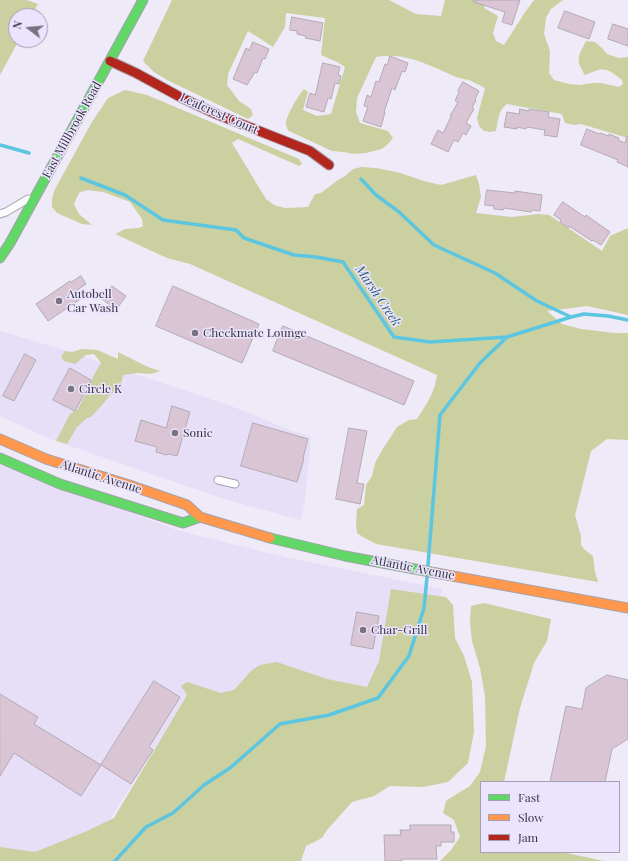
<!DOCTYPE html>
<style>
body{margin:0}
#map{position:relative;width:628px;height:861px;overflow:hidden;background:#eeeaf8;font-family:"Playfair Display",serif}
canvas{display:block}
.legend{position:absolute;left:480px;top:781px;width:140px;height:72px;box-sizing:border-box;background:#ebe4fe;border:1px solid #a39eb1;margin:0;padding:5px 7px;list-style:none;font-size:12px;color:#37343e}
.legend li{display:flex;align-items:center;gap:8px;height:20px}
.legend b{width:20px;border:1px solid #a39eb1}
.north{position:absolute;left:8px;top:8px;width:40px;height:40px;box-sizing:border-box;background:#ebe4fe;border:1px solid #a39eb1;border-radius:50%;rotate:286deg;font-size:11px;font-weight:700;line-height:16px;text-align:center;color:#37343e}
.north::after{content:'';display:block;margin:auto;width:14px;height:18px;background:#77747f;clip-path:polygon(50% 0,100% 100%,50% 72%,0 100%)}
</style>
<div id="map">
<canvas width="628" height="861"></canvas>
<ul class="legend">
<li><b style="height:5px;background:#63d668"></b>Fast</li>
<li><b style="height:5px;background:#ff974d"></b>Slow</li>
<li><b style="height:5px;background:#b3261e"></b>Jam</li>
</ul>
<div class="north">N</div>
</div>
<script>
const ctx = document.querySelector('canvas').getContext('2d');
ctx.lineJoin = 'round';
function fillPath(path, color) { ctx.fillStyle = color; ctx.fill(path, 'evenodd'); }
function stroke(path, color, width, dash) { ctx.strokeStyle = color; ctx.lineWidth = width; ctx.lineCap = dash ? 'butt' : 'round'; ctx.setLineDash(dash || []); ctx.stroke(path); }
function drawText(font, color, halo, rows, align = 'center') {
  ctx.font = font + ' "Playfair Display",serif'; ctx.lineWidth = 3; ctx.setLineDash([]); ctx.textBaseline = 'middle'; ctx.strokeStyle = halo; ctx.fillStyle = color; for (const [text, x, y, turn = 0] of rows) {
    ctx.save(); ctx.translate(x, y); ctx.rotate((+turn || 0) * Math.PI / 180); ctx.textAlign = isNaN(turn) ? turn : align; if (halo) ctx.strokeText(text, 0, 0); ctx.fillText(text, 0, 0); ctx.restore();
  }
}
const built = new Path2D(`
 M0 331 61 349 231 406 290 430 311 437 305 499 301 520 227 500 50 439 0 416Z
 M0 465 177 530 289 558 443 589 378 706 241 730 181 707 84 861H0Z`);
const forest = new Path2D(`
 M0 0H27L38 4 31 16H16V40H19L0 75Z
 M172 0H389L416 14 441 16 445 0H486L484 8 498 16 493 33 496 41 504 45C514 30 523 14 534 0H563L551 9 546 18 544 34 550 51 549 73 554 80 569 84 580 85 593 83H601L619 87 623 84 622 80C606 67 604 67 585 75 575 59 578 57 586 41L595 42 602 48 607 54 619 58 628 57V138L581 124 574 125 565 123 562 114 507 104C498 110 498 121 496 131L490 132 484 131 479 126 477 118 485 88C480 85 475 83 471 81 467 79 463 79 459 78 432 67 406 51 376 57L357 98 356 112 360 123 388 131 393 138 388 144 382 149 366 153 354 154 344 152 332 151 289 131C288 131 286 125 286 125 285 117 298 96 304 89L308 92 303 110 317 116 331 114 345 67 337 62 321 55 325 18 286 13 285 27 273 47 248 31 228 74 227 85 239 101 251 109 253 115 248 119 167 80 154 72 143 61Z
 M125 90 147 95 299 159 302 164 299 166 238 139 232 143 266 199 274 205 285 208 308 207 315 194 321 193 338 180 345 176 353 169 361 167 376 168 397 172 424 181 441 185 476 175 479 184 481 197 476 213 512 217 538 214 549 215 602 251 610 236 628 228V315L587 306 547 311 562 324 581 329 615 333H628V440L607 439 591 451 575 515 581 536V545L585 550 593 556 595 572 598 582 376 544 363 537 357 533 356 524 357 509 364 505 366 485 372 476 375 463 381 452 397 427 409 420 417 419C426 405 435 392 437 375L190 264 167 258 115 234 125 229 139 228 143 226 142 219 130 202 103 192 88 190 80 192 76 199 74 204 79 214 92 225 82 224 57 213 52 207V199L55 189 92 122 108 98Z
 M82 349 97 350 118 359V352L148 367 160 371 151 374 138 373 123 375 121 385 116 391 110 395 103 404 91 417 87 418 77 427 67 444 56 441 70 414 78 409 95 373 101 363 94 354 86 355 75 364 64 361 61 357 65 351 72 352Z
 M391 589 446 597 453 605 455 638 464 656 472 682 474 732 468 763 448 782 423 787 390 786 374 796 352 802 327 830 322 838 306 846 301 861H0V847L35 852 87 831 114 818 187 695 181 686 187 682 221 693 234 690 252 670 260 665 277 662 327 679 367 687 379 661Z
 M484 603 551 619 547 641 534 663 520 708 504 782H481V852H562L604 861H440L451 850 460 837 454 820 443 813 446 801 455 795 470 786 480 772 486 746 485 696 480 668 472 641 470 622 471 606Z`);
const stream = new Path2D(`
 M0 145 29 153
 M81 178 125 195 163 220 236 230 244 238 294 255 316 257 343 262 394 337 430 342 507 337 571 317 584 314 608 316 628 320
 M361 179 376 195 399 212 434 245 495 273 537 301 571 317
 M428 565 440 415 480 363 507 337
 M115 861 146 827 173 813 204 785 230 768 280 724 329 715 378 698 409 656 424 608 427 577`);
const building = new Path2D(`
 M474 0H520L512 25 502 22 505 12 474 2Z
 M565 11 595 22 589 39 558 28Z
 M292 17 323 23 320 41 305 38 306 36 297 34V31L290 30Z
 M613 24 628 29V46L608 39Z
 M253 42 269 49 265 59 263 58 257 73 255 72 247 85 233 79 246 48 249 50Z
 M390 56 408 63 405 72 402 71 395 90 392 88 384 112H385L381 127 363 121 368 107 364 106 367 95 371 97 376 81 379 82 385 64 387 65Z
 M323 63 340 67 338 75 341 76 339 84 335 83 331 99 328 98 324 112 306 107 310 93 315 95Z
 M463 82 479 91 475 99 476 100 472 108 474 109 466 123 471 126 466 135 463 133 458 142 454 140 448 152 431 144 438 130 443 133 451 117 450 116 458 102 455 101 459 92 458 91Z
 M520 109 529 111V109L549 112 548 117 560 119 557 137 544 135 545 130 527 127 526 129 517 127V129L504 127 507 112 519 114Z
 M587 129 599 134 600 133 609 136V134L619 138 618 140 625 143 627 136 628 137V167L617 162 618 160 581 145Z
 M487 190 515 193V191L542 195 540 211 532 210 531 212 504 208 503 210 494 209V206L485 205Z
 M563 202 585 217 586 215 610 232 601 245 593 240 592 241 569 226 568 228 560 222 561 220 554 215Z
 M81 276 86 284 77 290 82 298 48 321 36 304 70 281 71 282Z
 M112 286 126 296 116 310 102 299Z
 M173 286 259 324 242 363 156 326Z
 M283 326 414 381 404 405 273 351Z
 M25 354 36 360 14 401 3 396Z
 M70 368 91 380 75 411 53 400Z
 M172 406 190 412 177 456 169 454 166 455 156 452 157 447 135 441 141 420 166 428Z
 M253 423 308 439 303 458 304 459 297 482 241 466Z
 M349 428 367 431 357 483 364 484 360 504 336 499Z
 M357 612 379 616 373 649 351 645Z
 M607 675 628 680V739L612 749 605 782H550L566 706 582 709 586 688Z
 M154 681 180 697 149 747 153 750 131 784 101 765Z
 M0 694 38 717 34 724 101 765 81 796 14 753 0 776Z
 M410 825H451V832H454V842H441V846H436L437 859H402V861H385L384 835H401L400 830H410Z`);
const lane = new Path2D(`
 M0 214 6 212 28 199
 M218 480 235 484`);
const fast = new Path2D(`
 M0 258 10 243 143 0
 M0 458 60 484 183 523 200 517
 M270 538 345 556 436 573`);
const slow = new Path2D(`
 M0 439 46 459 129 485 187 505 200 517 270 538
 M436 573 628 608`);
const jam = new Path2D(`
 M110 61 136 73 182 98 216 114 310 151 329 165`);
const markers = [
 [59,301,4,"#77747f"],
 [195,333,4,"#77747f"],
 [71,389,4,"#77747f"],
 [175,433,4,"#77747f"],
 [363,630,4,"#77747f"]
];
const streetNames = [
 ["Leafcrest Court",219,114,24],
 ["East Millbrook Road",72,130,-61],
 ["Atlantic Avenue",101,477,18],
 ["Atlantic Avenue",413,568,11]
];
const poiNames = [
 ["Autobell",67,294],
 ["Car Wash",67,308],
 ["Checkmate Lounge",203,333],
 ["Circle K",79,389],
 ["Sonic",183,433],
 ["Char-Grill",371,630]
];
const waterNames = [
 ["Marsh Creek",378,296,56]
];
fillPath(built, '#e6dff7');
fillPath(forest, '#cbd0a1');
stroke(stream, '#5cc6e0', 3.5);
fillPath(building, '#d9c5d3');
stroke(building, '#b3abb4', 1);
stroke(lane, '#a4a1ac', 9);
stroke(fast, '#a4a1ac', 11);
stroke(slow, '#a4a1ac', 11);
stroke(jam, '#a4a1ac', 11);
stroke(lane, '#fcfcfe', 7);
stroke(fast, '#63d668', 9);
stroke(slow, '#ff974d', 9);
stroke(jam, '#b3261e', 9);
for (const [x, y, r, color] of markers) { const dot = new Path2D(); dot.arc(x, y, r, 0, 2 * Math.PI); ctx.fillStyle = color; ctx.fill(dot); stroke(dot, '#ebe4fe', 1.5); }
drawText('12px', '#37343e', '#ebe4fe', streetNames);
drawText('12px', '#37343e', '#ebe4fe', poiNames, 'left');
drawText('italic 13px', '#285f6c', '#ebe4fe', waterNames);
</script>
